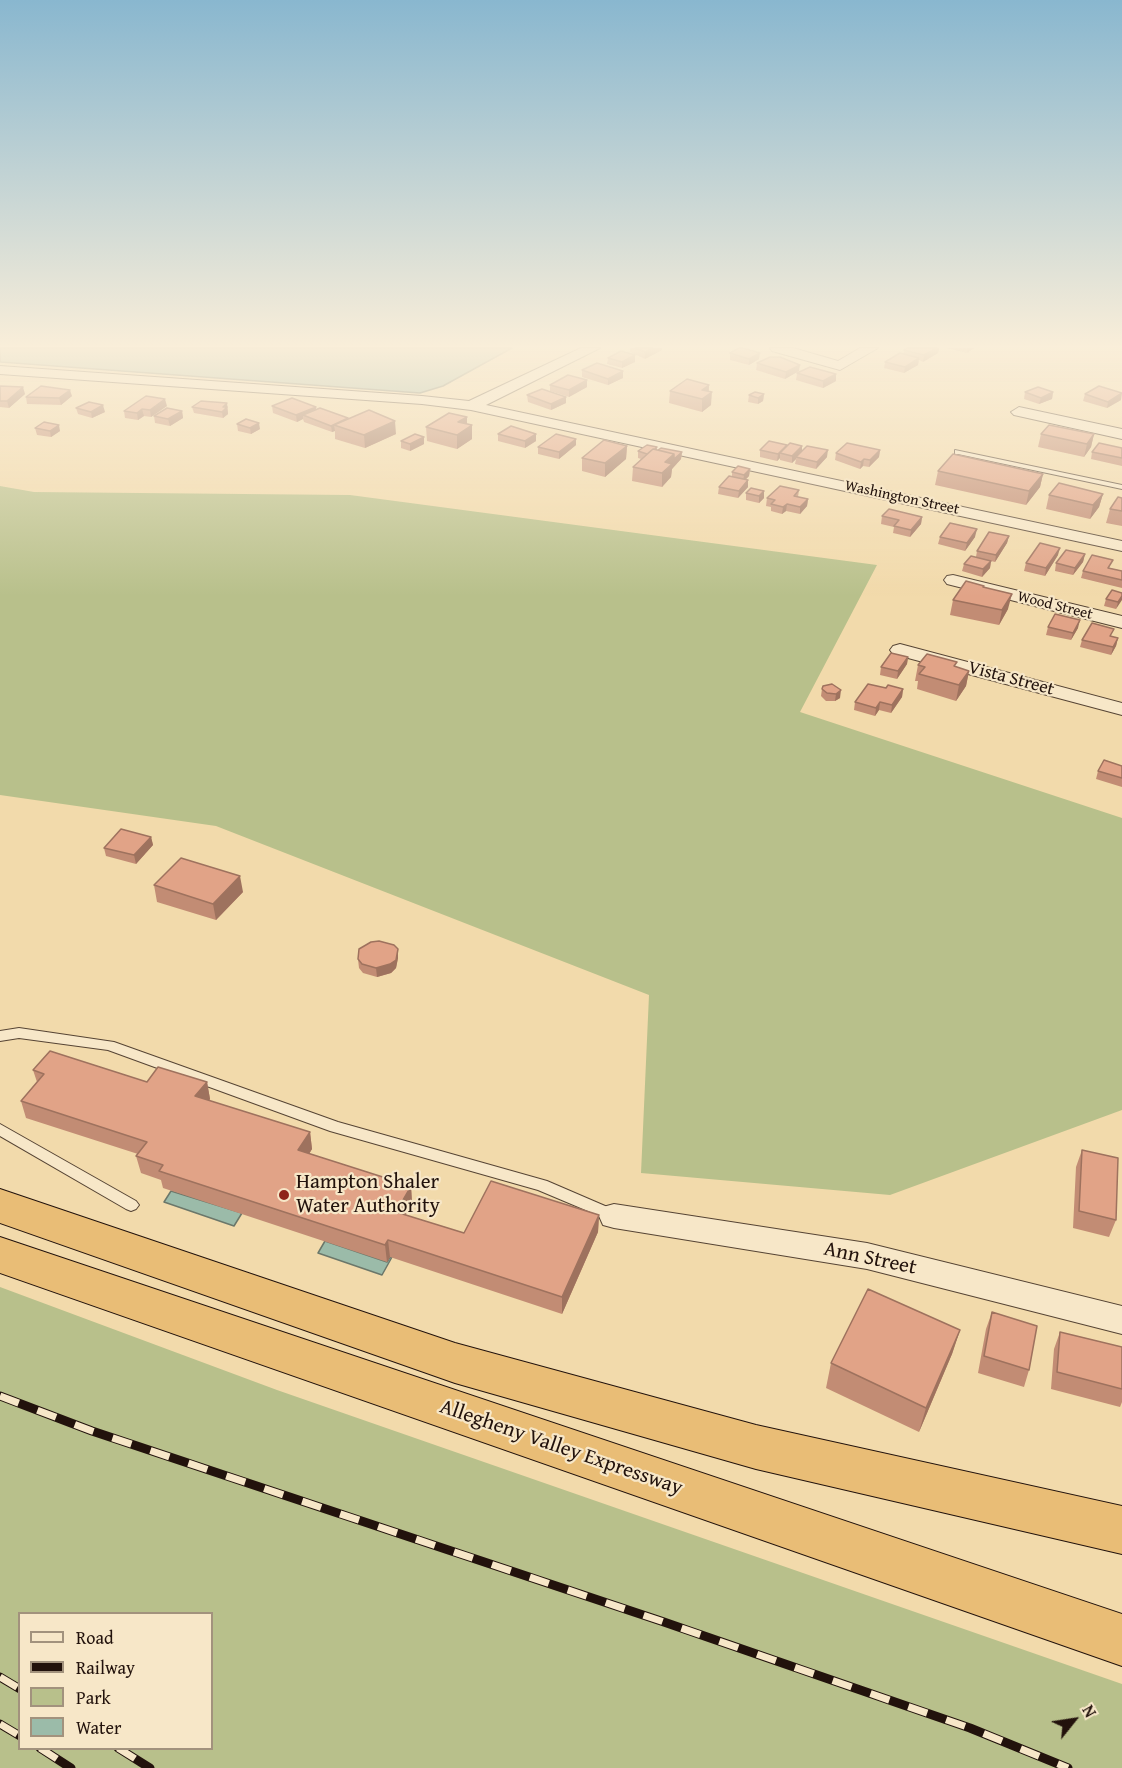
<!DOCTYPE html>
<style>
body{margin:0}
#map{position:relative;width:1122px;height:1768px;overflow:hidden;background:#f2daab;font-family:"Gentium Book Plus",serif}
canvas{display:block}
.legend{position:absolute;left:18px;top:1612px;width:195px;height:138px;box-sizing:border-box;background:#f7e7c8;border:2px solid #a2927d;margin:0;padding:8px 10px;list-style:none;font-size:18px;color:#22120c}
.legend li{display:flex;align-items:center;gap:12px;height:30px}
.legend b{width:30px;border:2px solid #a2927d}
.north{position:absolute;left:1044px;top:1690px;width:60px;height:60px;-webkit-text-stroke:4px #f7e7c8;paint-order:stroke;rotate:60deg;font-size:16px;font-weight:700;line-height:24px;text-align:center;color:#22120c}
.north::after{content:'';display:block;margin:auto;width:21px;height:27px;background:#22120c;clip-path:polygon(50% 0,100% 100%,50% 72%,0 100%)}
</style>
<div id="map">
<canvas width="1122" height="1768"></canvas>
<ul class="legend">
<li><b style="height:8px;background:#f7e7c8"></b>Road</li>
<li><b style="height:8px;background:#22120c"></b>Railway</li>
<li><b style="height:16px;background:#b8c08b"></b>Park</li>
<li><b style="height:16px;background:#9bbba9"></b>Water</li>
</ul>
<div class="north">N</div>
</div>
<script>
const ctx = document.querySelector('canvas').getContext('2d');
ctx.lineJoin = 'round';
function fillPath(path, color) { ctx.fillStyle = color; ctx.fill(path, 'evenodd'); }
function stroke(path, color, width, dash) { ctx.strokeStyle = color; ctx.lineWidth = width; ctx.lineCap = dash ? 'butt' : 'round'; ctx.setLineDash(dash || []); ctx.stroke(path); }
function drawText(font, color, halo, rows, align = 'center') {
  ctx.font = font + ' "Gentium Book Plus",serif'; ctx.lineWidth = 4.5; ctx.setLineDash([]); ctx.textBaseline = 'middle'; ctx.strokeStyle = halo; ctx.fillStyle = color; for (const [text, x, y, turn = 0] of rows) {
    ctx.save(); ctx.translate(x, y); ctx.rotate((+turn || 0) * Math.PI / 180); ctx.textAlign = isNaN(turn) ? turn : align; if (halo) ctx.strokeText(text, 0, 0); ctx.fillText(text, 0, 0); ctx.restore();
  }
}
const green = new Path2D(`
 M0 486 34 492 350 495 877 565 800 712 1122 818V1110L890 1195 641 1173 649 995 216 826 0 795Z
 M0 1287 277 1390 1122 1684V1768H0ZM20 1614H212V1748H20Z`);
const water = new Path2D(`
 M0 348H512L443 386 420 393 0 362Z
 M171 1191 242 1213 234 1226 164 1202Z
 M325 1241 387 1262 390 1257H392L382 1275 318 1253Z`);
const service = new Path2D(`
 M955 450 1122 485V489L958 454H955Z
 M19 1028 114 1042 338 1122 547 1181 619 1212 622 1216 619 1220 614 1222 538 1190 330 1131 108 1050 19 1038 0 1041V1031Z
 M0 1124 136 1201 139 1205 136 1209 131 1211 126 1209 0 1136Z`);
const minor = new Path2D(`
 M581 348H600L486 405 1122 541V551L471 410 422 404 0 374V366L422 396 469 401Z
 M770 348H793L838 361 860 348H878L840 370 772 351Z
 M1019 407 1122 429V439L1014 415 1011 412Z
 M953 575 1122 616V628L947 584 944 580 947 576Z
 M900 644 1122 703V715L893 654 890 650 893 646Z
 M614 1204 867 1243 1122 1306V1334L867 1269 614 1228 603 1225 599 1216 603 1207Z`);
const motorway = new Path2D(`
 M0 1189 455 1343 756 1425 1122 1506V1554L756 1469 455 1383 0 1223Z
 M0 1237 1122 1614V1666L0 1273Z`);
const rail = new Path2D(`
 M0 1396 92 1431 661 1621 970 1728 1068 1768
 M0 1677 20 1689
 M0 1724 20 1736
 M40 1748 71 1768
 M118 1748 150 1768`);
const wall = new Path2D(`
 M630 348H662V350L645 359 630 352Z
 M907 348H939L938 353 923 362 919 360 918 365 904 373 884 368 885 362 903 354 904 350Z
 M946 348H974L967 353Z
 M730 353 759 359 749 365 730 360Z
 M608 358 635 362 622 368 607 364Z
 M757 363 799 371 785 379 756 370Z
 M582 370 623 378 608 385 582 377Z
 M797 373 836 374V381L823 388 796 380Z
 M550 385 587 387 569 397 550 391Z
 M709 385V391L711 405 702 412 669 403 670 391Z
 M0 386 25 394 9 408 0 407Z
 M1025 392H1053L1052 399 1039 404 1024 399Z
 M764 394 763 401 758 404 748 402 749 395Z
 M1085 394 1121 400 1107 408 1083 401Z
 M527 395 566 397V403L551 410 528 402Z
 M72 396 61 405 27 404 26 397Z
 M227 403 228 414 223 418 194 413 192 407Z
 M167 406 151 417 144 416 138 420 125 418 124 411Z
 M272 406 316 410 348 418 396 434 365 448 335 439V431L332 432 304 422 303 419 297 422 273 413Z
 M76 408 105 412 92 418 78 414Z
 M182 411 183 418 170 426 155 423 154 416Z
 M237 424 260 429 251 434 238 431Z
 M467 424 472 425V439L457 449 427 441 426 427Z
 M35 428 60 431 51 437 37 435Z
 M498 434 536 441 525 448 498 441Z
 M1041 434H1094L1091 447 1084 457 1038 447Z
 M401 441 424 444 410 451 401 448Z
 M576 445 559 459 538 454V447Z
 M787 445 786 447 802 446V451L827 457 816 469 795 464 796 459 792 463 780 460V458L777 461 760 457V450Z
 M627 446 626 459 605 477 582 471V458Z
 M657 447V450L682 452 681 459 672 469 671 477 662 487 632 481 633 467 641 459 638 458V451Z
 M1122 448V466L1091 459 1092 452Z
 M880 450 879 457 869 467 863 466 860 469 835 460 836 453Z
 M750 469 749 476 746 479 748 487 738 498 718 494 719 487 732 477V472Z
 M938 471 1043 474 1040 487 1026 505 935 485Z
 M799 490 798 497 808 499 807 506 800 514 786 511 782 514 771 511V507L766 506 767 498Z
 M764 491V498L759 503 746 500V493Z
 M1103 494 1099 507 1090 519 1046 509 1049 495Z
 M1122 498V526L1106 523 1110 509Z
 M882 516 922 517 921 524 910 537 893 533 894 527 881 524Z
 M1009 536 1007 543 995 562 991 561 990 568 982 577 962 571 964 564 976 557 977 551Z
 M940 537H975L965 551 938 544Z
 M1085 554 1083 562 1073 575 1055 571 1056 563Z
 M1058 555 1045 576 1024 571 1026 563Z
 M1110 568 1122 571V588L1081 578 1083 571Z
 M1122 593 1116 609 1104 606 1106 599Z
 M953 600 1008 609 999 625 950 615Z
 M1048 627 1078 628 1071 640 1046 635Z
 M1112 637 1118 638 1116 646 1111 655 1080 647 1082 640Z
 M908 657 907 664 897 679 880 675 881 667Z
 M918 665 956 667 969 671 966 686 956 701 917 689 918 681H915Z
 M832 684 840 698 835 701H826L821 696 822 689Z
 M886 688 903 689 902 697 891 713 879 710 875 716 854 710 855 702Z
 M1122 766V787L1096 779 1098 771Z
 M151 837 153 845 136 864 106 856 104 848Z
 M154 885 243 892 216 920 157 902Z
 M398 949V958L396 968 391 973 377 977 363 973 359 968 358 959Z
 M33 1070 147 1082H207L210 1099 209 1101 310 1132 312 1149 309 1154 411 1186 412 1203 406 1215 464 1233 599 1215 598 1232 562 1314 390 1257 387 1262 163 1188 161 1180 141 1173 136 1156 138 1154 26 1118 21 1101 37 1082Z
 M1082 1150 1116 1220 1109 1237 1073 1228 1076 1167Z
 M992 1312 1029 1370 1024 1387 978 1373 986 1329Z
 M960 1330 952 1354 919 1432 826 1388 831 1363Z
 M1060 1332 1122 1347V1402L1120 1407 1051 1389 1054 1349Z`);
const shadedWall = new Path2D(`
 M653 348H662V350L645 359V352Z
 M937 348H939L938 353 923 362 924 355Z
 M967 348H974L967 353Z
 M760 353 759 359 749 365V359Z
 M635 355V362L622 368V362Z
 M919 358 918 365 904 373 905 367Z
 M800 365 799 371 785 379 786 372Z
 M623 371V378L608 385V379Z
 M836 374V381L823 388V381Z
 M587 380V387L569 397V390Z
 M709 385 708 395 712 392 711 405 702 412V390Z
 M23 387 25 394 9 408 7 401Z
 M70 390 72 396 61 405 59 398Z
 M1053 392 1052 399 1039 404 1041 398Z
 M1122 393 1121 400 1107 408 1108 402Z
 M764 394 763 401 758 404V398Z
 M566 397V403L551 410V404Z
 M165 399 167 406 151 417 150 410Z
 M227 403 228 414 223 418 222 412 223 407Z
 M103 405 105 412 92 418 91 412Z
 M316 407V413L303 415V419L297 422 296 415Z
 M142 409 144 416 138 420 137 413Z
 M182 411 183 418 170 426 168 419Z
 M467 417V428L472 425V439L457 449V435L458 422Z
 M348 418 334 425 335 431 332 432 331 426Z
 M395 421 396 434 365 448 364 435Z
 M259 423 260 429 251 434 250 428Z
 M59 425 60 431 51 437 50 431Z
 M536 434V441L525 448V441Z
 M1094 434 1091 447 1084 457 1087 444Z
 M424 437V444L410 451V444Z
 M576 439V445L559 459V452Z
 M787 445 786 452 780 453V458L777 461 778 454Z
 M627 446 626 459 605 477V463Z
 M802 446V452L796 457V459L792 463V456Z
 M828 450 827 457 816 469 817 462Z
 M880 450 879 457 869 467 870 460Z
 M682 452 681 459 672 469 671 477 662 487V473L665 462 674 454Z
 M864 459 863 466 860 469 861 462Z
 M750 469 749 476 743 482 744 475Z
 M1043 474 1040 487 1026 505 1029 491Z
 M748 480V487L738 498 739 491Z
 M764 491V498L759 503V496Z
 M1103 494 1099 507 1090 519 1093 505Z
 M808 499 807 506 800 514V507Z
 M787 504 786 511 782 514 783 507Z
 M922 517 921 524 910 537 911 530Z
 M977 529 975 537 965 551 967 543Z
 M1009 536 1007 543 995 562 996 555Z
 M1060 548 1058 555 1045 576 1046 568Z
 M1085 554 1083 562 1073 575 1075 568Z
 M991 561 990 568 982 577 983 569Z
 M1012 594 1008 609 999 625 1002 610Z
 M1122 596V600L1116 609 1118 602Z
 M1080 620 1078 628 1071 640 1073 633Z
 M1118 638 1116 646 1111 655 1113 647Z
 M908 657 907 664 897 679 898 671Z
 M969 671 966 686 956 701 959 685Z
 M903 689 902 697 891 713 892 705Z
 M841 690 840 698 835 701 836 694Z
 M880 702 879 710 875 716 876 708Z
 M151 837 153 845 136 864 134 855Z
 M240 876 243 892 216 920 213 904Z
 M398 949V958L396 968 391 973 377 977 376 968Z
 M207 1082 210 1099 199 1113 195 1096Z
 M310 1132 312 1149 301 1167 298 1150Z
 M411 1186 412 1203 398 1229 396 1212Z
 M599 1215 598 1232 562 1314V1297Z
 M388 1240 390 1257 387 1262 385 1245Z
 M960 1330 952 1354 919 1432 926 1408Z`);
const building = new Path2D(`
 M635 348H653L645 352Z
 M739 348H743L760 353 749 359 730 353Z
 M907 348H937L924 355 904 350Z
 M621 351 635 355 622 362 608 358Z
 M900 353 919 358 905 367 885 362Z
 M770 357H780L800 365 786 372 757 363Z
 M597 363 623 371 608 379 582 370Z
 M810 367 836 374 823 381 797 373Z
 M568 375 587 380 569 390 550 385Z
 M687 379 709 385 702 390 712 392 702 399 670 391Z
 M0 386 23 387 7 401H0Z
 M41 386 70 390 59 398 26 397Z
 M1099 386 1122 393 1108 402 1085 394Z
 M1038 387 1053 392 1041 398 1025 392Z
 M542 389 566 397 551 404 527 395Z
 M755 392 764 394 758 398 749 395Z
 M146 396 165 399 150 410 142 409 137 413 124 411Z
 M292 398 316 407 296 415 272 406Z
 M201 401 227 403 223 407H227L222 412 192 407Z
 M89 402 103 405 91 412 76 408Z
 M167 408 182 411 168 419 154 416Z
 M320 408 348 418 331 426 303 415Z
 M369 410 395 421 364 435 334 425Z
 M449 413 467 417 458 422 472 425 457 435 426 427Z
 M246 419 259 423 250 428 237 424Z
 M44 422 59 425 50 431 35 428Z
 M1049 425 1094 434 1087 444 1041 434Z
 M511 426 536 434 525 441 498 434Z
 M415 434 424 437 410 444 401 441Z
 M556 434 576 439 559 452 538 447Z
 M604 440 627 446 605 463 582 458Z
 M769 441 787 445 778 454 760 450Z
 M790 443 802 446 792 456 780 453Z
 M847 443 880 450 870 460 864 459 861 462 836 453Z
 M1099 443 1122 448V458L1092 452Z
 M647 445 657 447 655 449H653L647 454 638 451Z
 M807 446 828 450 817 462 796 457Z
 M661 448 682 452 674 459V454L658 450Z
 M653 449 674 454 665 462 672 464 662 473 633 467Z
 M953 454 1043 474 1029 491 938 471Z
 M738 466 750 469 744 475 732 472Z
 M729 476 748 480 739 491 719 487Z
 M1059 483 1103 494 1093 505 1049 495Z
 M780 486 799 490 794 496 808 499 800 507 787 504 783 507 771 504 775 500 767 498Z
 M751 488 764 491 759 496 746 493Z
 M1118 497 1122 498V511L1110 509Z
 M889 509 922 517 911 530 894 526 899 520 882 516Z
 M950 523 977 529 967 543 940 537Z
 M989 532 1009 536 996 555 977 551Z
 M1040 543 1060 548 1046 568 1026 563Z
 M1066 550 1085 554 1075 568 1056 563Z
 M1092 555 1113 560 1108 568 1122 571V580L1083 571Z
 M971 556 991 561 983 569 964 564Z
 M966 581 984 586 983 587 1012 594 1002 610 953 600Z
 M1112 590 1122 593V596L1118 602 1106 599Z
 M1055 614 1080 620 1073 633 1048 627Z
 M1092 623 1114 629 1110 636 1118 638 1113 647 1082 640Z
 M891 653 908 657 898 671 881 667Z
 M927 654 957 662 954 666 969 671 959 685 919 674 925 667 918 665Z
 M832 684 841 690 836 694 827 693 822 689 823 686Z
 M868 684 886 688 888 685 903 689 892 705 880 702 876 708 855 702Z
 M1104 760 1122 766V778L1098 771Z
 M121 829 151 837 134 855 104 848Z
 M181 858 240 876 213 904 154 885Z
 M379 941 394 945 398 949 396 960 390 964 376 968 362 964 358 959 359 949 371 942Z
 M50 1051 147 1082 158 1067 207 1082 195 1096 310 1132 298 1150 411 1186 396 1212 464 1233 491 1181 599 1215 562 1297 388 1240 385 1245 159 1171 163 1165 136 1156 147 1142 21 1101 44 1074 33 1070Z
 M1082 1150 1118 1158 1116 1220 1079 1211Z
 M868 1289 960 1330 926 1408 831 1363Z
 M992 1312 1037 1326 1029 1370 984 1356Z
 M1060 1332 1122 1347V1389L1057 1372Z`);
const markers = [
 [284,1195,6,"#8f2418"]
];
const farStreetnames = [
 ["Washington Street",902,498,12],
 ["Wood Street",1055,606,14]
];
const streetNames = [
 ["Vista Street",1011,679,15]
];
const nearPoinames = [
 ["Hampton Shaler",296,1183],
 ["Water Authority",296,1207]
];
const nearStreetnames = [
 ["Ann Street",870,1259,12],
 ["Allegheny Valley Expressway",561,1448,19]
];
fillPath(green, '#b8c08b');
fillPath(water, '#9bbba9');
stroke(water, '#6b776a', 1.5);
stroke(service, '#564434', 2);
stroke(minor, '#564434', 2);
stroke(motorway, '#22120c', 2);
fillPath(service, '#f7e7c8');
fillPath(minor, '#f7e7c8');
fillPath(motorway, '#e9bd76');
stroke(rail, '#22120c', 9);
stroke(rail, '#f7e7c8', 7, [20]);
fillPath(wall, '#c28c74');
fillPath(shadedWall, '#9e725e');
fillPath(building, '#e1a387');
stroke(building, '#9e725e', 1.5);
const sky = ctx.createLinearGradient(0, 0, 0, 596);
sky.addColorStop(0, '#89b7cf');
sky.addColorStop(0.58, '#f9eed9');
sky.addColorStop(1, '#f9eed900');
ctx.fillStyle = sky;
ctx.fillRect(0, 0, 1122, 596);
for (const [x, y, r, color] of markers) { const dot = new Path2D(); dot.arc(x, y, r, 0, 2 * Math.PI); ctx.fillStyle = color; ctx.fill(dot); stroke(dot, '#f7e7c8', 2); }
drawText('15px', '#22120c', '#f7e7c8', farStreetnames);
drawText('18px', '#22120c', '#f7e7c8', streetNames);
drawText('21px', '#22120c', '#f7e7c8', nearPoinames, 'left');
drawText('21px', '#22120c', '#f7e7c8', nearStreetnames);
</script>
